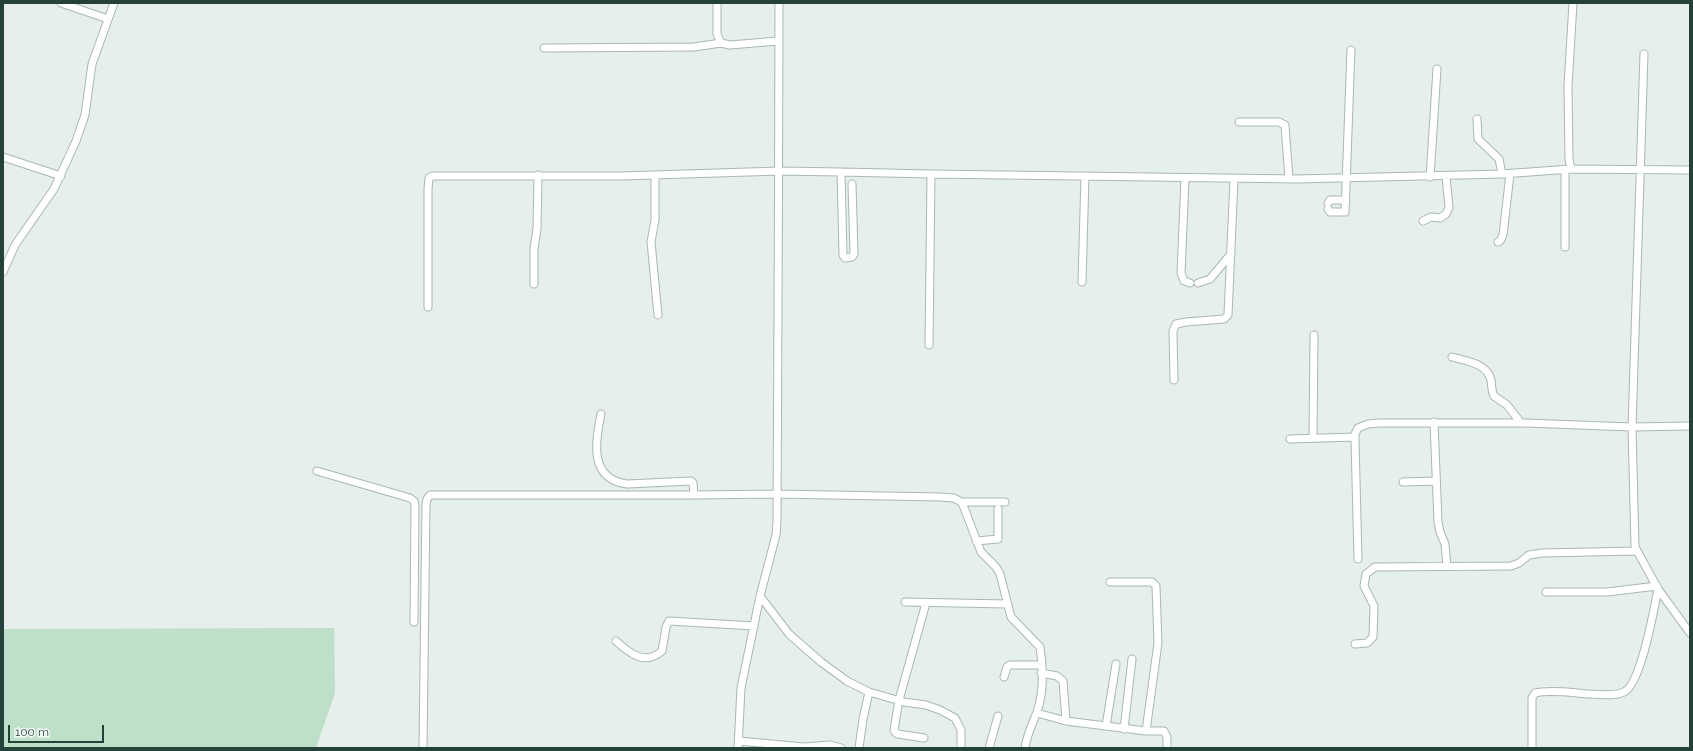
<!DOCTYPE html>
<style>
body{margin:0}
#map{position:relative;width:1693px;height:751px;overflow:hidden;background:#e6efeb;font-family:Raleway,sans-serif}
canvas{display:block}
.frame{position:absolute;inset:0;border:4px solid #24423a;pointer-events:none}
.scale{position:absolute;left:8px;top:725px;width:96px;height:18px;box-sizing:border-box;border:2px solid #24423a;border-top:0;padding-left:5px;font-size:12px;line-height:14px;white-space:nowrap;color:#24423a;-webkit-text-stroke:3px #f7fbf9;paint-order:stroke}
</style>
<div id="map">
<canvas width="1693" height="751"></canvas>
<div class="frame"></div>
<div class="scale">100 m</div>
</div>
<script>
const ctx = document.querySelector('canvas').getContext('2d');
ctx.lineJoin = 'round';
function fillPath(path, color) { ctx.fillStyle = color; ctx.fill(path, 'evenodd'); }
function stroke(path, color, width, dash) { ctx.strokeStyle = color; ctx.lineWidth = width; ctx.lineCap = dash ? 'butt' : 'round'; ctx.setLineDash(dash || []); ctx.stroke(path); }
const green = new Path2D(`
 M334 628 335 693 316 748H3V629Z`);
const street = new Path2D(`
 M61 3 108 19
 M717 3V34L721 43 730 45 778 41
 M1573 3 1568 86 1569 159 1571 169 1690 170
 M544 48 694 47 721 43
 M1477 119 1478 139 1499 159 1502 174
 M1239 122H1279L1285 125 1289 179
 M3 157 61 176
 M841 172 843 255 845 258 852 257 854 254 852 184
 M655 175V220L651 242 658 315
 M1430 177 1437 69
 M1185 179 1181 273 1184 281 1190 283
 M1328 203 1330 200H1346
 M1328 209 1330 212H1345L1351 50
 M1423 221 1431 217 1440 218 1446 214 1449 208 1446 176
 M1498 242 1500 241 1503 235 1510 174
 M1565 247V170
 M3 272 15 245 54 189 76 141 85 115 92 64 114 3
 M1082 282 1085 176
 M1198 283 1210 279 1231 254
 M534 284V248L537 229 538 175
 M428 307V189L429 178 432 176H622L780 171 841 172 931 174 1297 179 1502 174 1571 169
 M929 345 931 174
 M1452 357C1466 361 1487 363 1491 380 1492 386 1491 390 1494 396L1507 405 1521 423
 M1174 380 1173 331 1176 324 1186 322 1224 319 1228 315 1234 179
 M601 414C595 442 589 479 627 484L691 481 693 483 694 495
 M1434 422 1438 522 1440 532 1445 544 1447 566
 M1690 426 1632 427 1635 547 1658 589 1690 633
 M1313 438 1314 335
 M1290 439 1355 437
 M317 471 410 498 414 501 415 505 414 622
 M1403 482 1436 481
 M961 502H1005
 M976 541 998 539V509
 M1358 559 1355 440V434L1358 428 1368 424 1379 423H1526L1632 427 1644 54
 M1546 592H1607L1657 586
 M760 596 789 634 821 662 847 681 869 692 904 702 926 705 940 710 955 718 961 730V748
 M905 602 1007 604
 M616 641C629 653 645 666 662 651L666 627 669 621 754 626
 M1355 644 1367 643 1373 637 1374 606 1364 586 1366 574 1375 567 1511 566 1519 563 1529 555 1542 553 1637 551
 M1041 673 1057 676 1063 681 1066 721
 M1004 677 1007 667 1010 665H1041
 M1037 713 1066 721 1146 731 1158 643 1156 586 1152 582H1110
 M1106 726 1116 664
 M1124 729 1132 659
 M1146 731H1164L1167 737V748
 M924 738 898 734 896 733 894 730 899 700 926 603
 M739 741 804 747 830 745 841 748
 M423 748 426 504 427 499 430 495H694L777 494 940 497 954 498 961 502 963 505 981 552 996 567 1000 574 1011 617 1040 647C1043 667 1044 692 1037 712 1032 725 1027 734 1025 748
 M738 748 741 688 760 596 776 535 777 522C779 349 778 176 779 3
 M859 748 863 719 869 692
 M989 748 998 716
 M1532 748V698L1535 693C1550 689 1574 693 1590 694 1601 694 1614 697 1624 692 1641 684 1654 609 1658 589`);
fillPath(green, '#bfe0c8');
stroke(street, '#a8b8b2', 9);
stroke(street, '#fff', 7);
</script>
